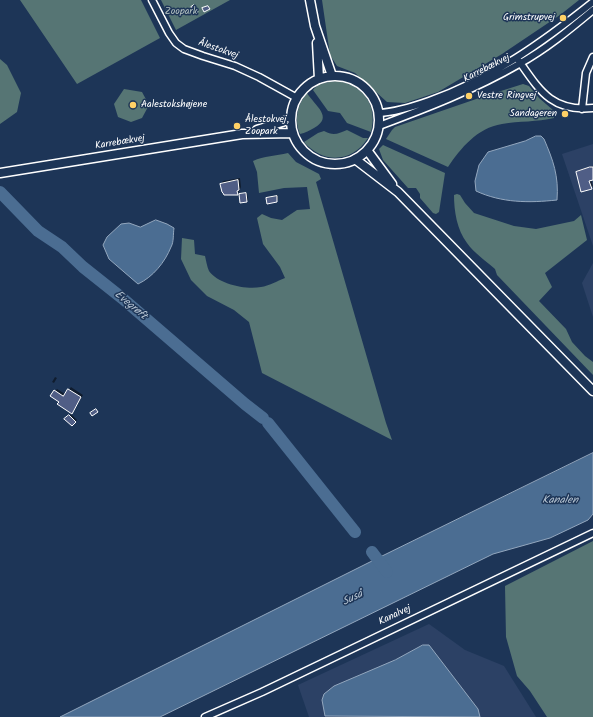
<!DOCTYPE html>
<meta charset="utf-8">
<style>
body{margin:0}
canvas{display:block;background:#1d3557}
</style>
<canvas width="593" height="717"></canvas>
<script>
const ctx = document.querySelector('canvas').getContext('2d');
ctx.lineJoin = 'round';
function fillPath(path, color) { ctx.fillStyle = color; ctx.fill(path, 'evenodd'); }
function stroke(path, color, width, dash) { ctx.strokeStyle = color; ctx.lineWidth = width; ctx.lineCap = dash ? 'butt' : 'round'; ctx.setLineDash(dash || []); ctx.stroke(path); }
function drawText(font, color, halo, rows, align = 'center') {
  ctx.font = font + ' Kalam,sans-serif'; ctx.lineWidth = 3; ctx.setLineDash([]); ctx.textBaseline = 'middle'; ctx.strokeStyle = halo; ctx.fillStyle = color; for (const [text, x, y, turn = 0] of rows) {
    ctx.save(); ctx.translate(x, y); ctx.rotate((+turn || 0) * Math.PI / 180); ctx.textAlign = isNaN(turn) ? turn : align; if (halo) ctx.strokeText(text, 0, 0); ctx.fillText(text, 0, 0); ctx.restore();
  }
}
const built = new Path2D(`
 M593 144V246L562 154Z
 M593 263V317L582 283Z
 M429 624 465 650 504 666 536 717H309L298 685Z`);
const green = new Path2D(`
 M20 0H141L160 38 77 84Z
 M161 0H230L176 30Z
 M322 0H579L560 15 502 54 438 92 405 103 387 102 355 73 337 66 330 55Z
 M0 59 7 65 21 93 17 112 0 124Z
 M337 81C364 85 378 106 371 132L347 123 340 113 328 111 313 90C318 83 329 82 337 81Z
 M523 84 529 86 539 98 553 110 554 118C537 122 519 121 502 124 477 128 461 148 448 167L386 139 392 130 395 127 482 97Z
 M124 89 142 92 149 105 142 118 131 122 118 117 114 104Z
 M307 93C315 106 334 117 314 128 310 130 305 133 300 134 294 120 297 105 307 93Z
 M347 130 363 138H368C352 163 323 164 304 142L318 133 324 131C333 136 338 134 347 130Z
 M383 145 445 173 439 212 436 214 433 213 420 198V194L416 188H408L383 160 379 149Z
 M288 153 296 162 319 174 321 179 316 182 386 423 392 440 262 373 249 322 234 310 207 296 191 280 181 259 182 238 194 240 195 254 205 256C206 260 207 267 209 271 218 284 246 290 261 287 269 286 277 281 285 278L280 267 263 244 257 218 262 214 271 218 282 220 297 210 310 209 307 187 284 188 259 193 257 172 253 161C264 156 276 156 288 153Z
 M457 194 460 195 465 203 474 213 514 226 536 229 574 221 581 215 587 240 545 273 552 287 539 301 566 329 572 342 585 356 593 362V375L497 275 495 269C486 261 474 253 467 243 457 230 454 211 454 195Z
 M593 541V717H547L530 691 517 676 506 637 505 586Z`);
const water = new Path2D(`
 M536 136H541L544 139C553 160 559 176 557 200 529 203 502 203 476 191L475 181 479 165 488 152 525 141Z
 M156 220 167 224 174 228C173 234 174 242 171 247 165 262 153 277 138 284L109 259 103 245 107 237 121 224 129 223 140 227Z
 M593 453V514L588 520 550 538 493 554 160 717H60L376 559Z
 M423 645H429L478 709 480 717 325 716 322 700 324 694 334 686 395 660Z`);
const shadow = new Path2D(`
 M593 166V178L591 179 593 186 591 188 577 172 579 170Z
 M240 178 241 187 238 194 221 184 223 181Z
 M240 193V195L247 193 248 200 247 201 241 202Z
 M278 195V199L277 201 267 198Z
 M55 377 57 378 54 383 52 382Z
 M71 387 83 395 74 410 60 402 55 391 57 389 65 394Z
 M71 414 77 420 72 425 66 419Z`);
const river = new Path2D(`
 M0 192 38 231 62 247 83 267 122 298 245 404 263 418
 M268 423 355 532
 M372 552 387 572`);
const building = new Path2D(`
 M194 5 198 12 193 15 191 7Z
 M208 6 210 9 204 12 202 8Z
 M590 167H593V180L589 181 592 189 581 192 576 172Z
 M238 180 239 190 237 191 238 195H224L223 193 222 192 220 184Z
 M246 193 247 202 240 203 239 194Z
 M277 196V202L267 204 266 198Z
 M68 389 81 397 72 414 57 404 59 402 50 396 54 390 63 396Z
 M96 409 98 412 92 416 90 413Z
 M69 415 76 422 72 426 64 419Z`);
const minor = new Path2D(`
 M152 0 169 33 176 43 184 49 203 56 235 66 259 77 297 98
 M519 61C540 91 552 112 593 108
 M582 109 586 73 593 57
 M379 113C396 112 412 107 429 101 490 80 543 42 593 2
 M379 126C427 108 474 90 519 64 546 49 569 30 593 10
 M205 717 262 692 593 533`);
const major = new Path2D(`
 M310 0 315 26 332 76
 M317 43 319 79
 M291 120a44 44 0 1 1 88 0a44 44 0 1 1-88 0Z
 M257 130 291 119
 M367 150 392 184
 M355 159 398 192 593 391
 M0 173 242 134 293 133`);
const markers = [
 [563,18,4,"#ffd166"],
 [469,96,4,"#ffd166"],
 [133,105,4,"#ffd166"],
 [565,114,4,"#ffd166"],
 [237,126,4,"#ffd166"]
];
const parkNames = [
 ["Zoopark",181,12]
];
const poiNames = [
 ["Grimstrupvej",555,18,"right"],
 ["Vestre Ringvej",477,96],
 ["Aalestokshøjene",141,105],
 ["Sandageren",557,114,"right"],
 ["Ålestokvej,",245,120],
 ["Zoopark",245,132]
];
const streetNames = [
 ["Ålestokvej",218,50,19],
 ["Karrebækvej",487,69,-27],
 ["Karrebækvej",120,143,-9],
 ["Kanalvej",395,616,-25]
];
const waterNames = [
 ["Evegrøft",130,306,40],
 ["Kanalen",560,501],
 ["Suså",353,599,-26]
];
fillPath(built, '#2c4165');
fillPath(green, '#567574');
fillPath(water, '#4b6d92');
stroke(water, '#93a7be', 1);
fillPath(shadow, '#0007');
stroke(river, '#4b6d92', 12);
fillPath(building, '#505e86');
stroke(building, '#fff', 1);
stroke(minor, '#fff', 9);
stroke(major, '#fff', 11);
stroke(minor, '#1d3557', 6);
stroke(major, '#1d3557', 8);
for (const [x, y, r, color] of markers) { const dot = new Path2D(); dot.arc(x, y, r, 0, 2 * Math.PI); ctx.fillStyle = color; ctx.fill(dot); stroke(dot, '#1d3557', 1.5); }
drawText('10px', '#b3c1c0', '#1d3557', parkNames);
drawText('10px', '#fff', '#1d3557', poiNames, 'left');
drawText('10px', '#fff', '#1d3557', streetNames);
drawText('italic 11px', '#b7c5d3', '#1d3557', waterNames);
</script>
